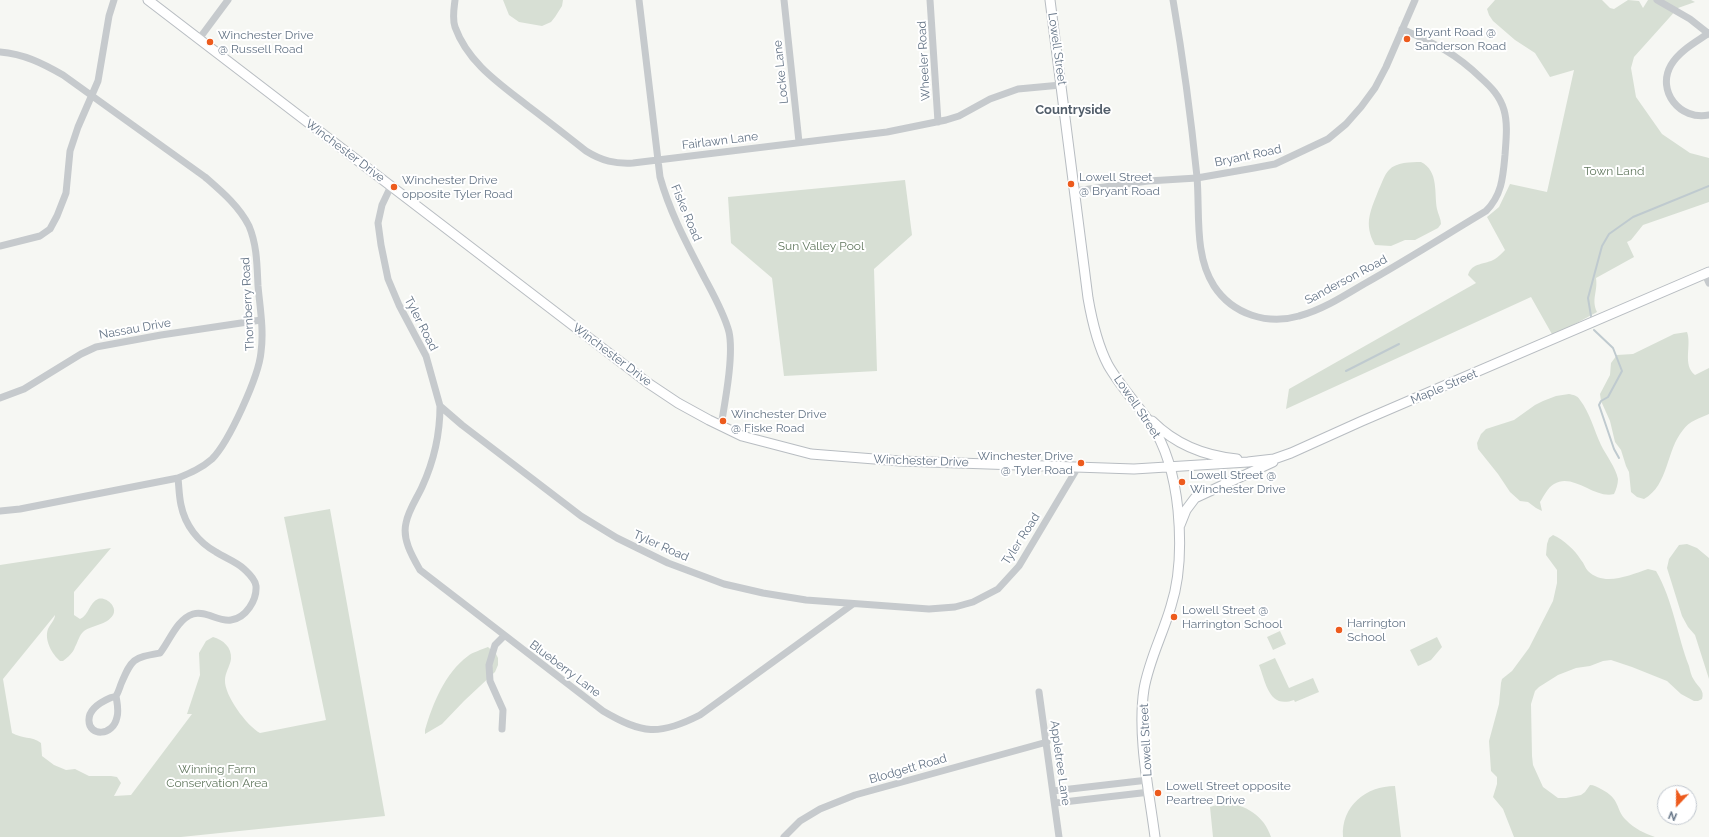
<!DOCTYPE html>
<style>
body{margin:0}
#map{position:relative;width:1709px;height:837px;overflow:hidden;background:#f6f7f3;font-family:Raleway,sans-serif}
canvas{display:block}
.north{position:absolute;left:1657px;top:785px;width:40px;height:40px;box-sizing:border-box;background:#fff;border:1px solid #c1c7cf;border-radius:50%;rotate:202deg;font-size:11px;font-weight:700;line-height:16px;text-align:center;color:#647486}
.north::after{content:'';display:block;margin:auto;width:14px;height:18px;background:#ed5b1d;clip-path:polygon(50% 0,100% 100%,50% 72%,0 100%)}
</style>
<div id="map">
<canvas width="1709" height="837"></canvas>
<div class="north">N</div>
</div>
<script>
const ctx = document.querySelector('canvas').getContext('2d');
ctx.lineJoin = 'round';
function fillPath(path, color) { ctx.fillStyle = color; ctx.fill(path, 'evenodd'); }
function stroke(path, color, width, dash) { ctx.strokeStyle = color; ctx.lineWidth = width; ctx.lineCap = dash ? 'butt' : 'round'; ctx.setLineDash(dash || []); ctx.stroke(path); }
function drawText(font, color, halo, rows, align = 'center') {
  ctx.font = font + ' Raleway,sans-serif'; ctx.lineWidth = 4; ctx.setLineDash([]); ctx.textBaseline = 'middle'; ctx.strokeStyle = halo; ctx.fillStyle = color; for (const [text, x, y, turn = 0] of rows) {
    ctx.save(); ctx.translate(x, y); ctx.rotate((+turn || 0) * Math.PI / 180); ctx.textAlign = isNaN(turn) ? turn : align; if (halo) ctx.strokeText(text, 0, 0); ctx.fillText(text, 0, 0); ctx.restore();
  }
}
const green = new Path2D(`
 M503 0H563L562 6 555 17 551 22 542 26 519 22 509 15Z
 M1495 0H1602L1610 8 1614 9 1628 0 1639 1 1643 8 1648 0H1691L1695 2 1678 8 1634 57 1631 68 1636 97 1662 134 1690 153 1709 158V202L1643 225 1631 240 1627 242 1634 257 1596 278C1598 292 1591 299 1597 312L1553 336 1531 297 1286 409 1289 389 1476 283 1468 275C1472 262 1485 265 1495 259 1498 257 1502 253 1505 250L1487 217 1499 207 1510 184 1547 192 1574 70 1550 77 1535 53 1515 40 1493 21 1489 15 1487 9Z
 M1421 162C1439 171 1434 193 1437 209 1438 214 1441 219 1441 224L1438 228 1415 240H1405L1391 246 1375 245C1363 223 1371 210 1379 189 1382 183 1384 175 1389 170 1396 162 1411 162 1421 162Z
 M905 180 912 235 874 269 877 371 784 376 772 278 731 243 728 197Z
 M1687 332C1692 345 1682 365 1695 375L1709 368V414C1700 418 1689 421 1683 430 1666 450 1669 485 1644 499L1637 497 1631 492 1629 472 1626 466 1621 450 1615 442 1610 421 1601 401 1600 394 1610 375 1611 363 1617 355 1633 354 1674 334Z
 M1569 394C1573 395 1577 395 1580 400 1590 413 1594 430 1601 445 1606 455 1616 468 1618 479 1618 484 1616 490 1614 494 1594 499 1573 472 1554 484 1548 487 1544 496 1540 502L1542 511 1536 508 1528 502 1520 501 1510 492 1498 474 1478 449 1477 443 1481 434 1486 429 1514 420 1535 405 1543 401 1556 396Z
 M330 509 385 816 181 837H0V565L111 548 74 592V615L80 619C89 615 89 603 98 599 106 596 118 607 113 615 107 625 92 625 84 631 79 635 78 642 75 647 73 653 68 657 63 661H60C52 654 44 640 48 629 50 624 55 620 55 615L3 679 12 733C22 739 32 736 41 743L42 756 54 765 66 770 75 769 89 776H111L117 777 121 783 114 796 131 795 192 714H187L200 675 199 653 206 641 213 637C223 640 232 647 231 659 230 666 225 673 225 680 224 695 247 726 260 733L326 720 284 517Z
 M1553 535C1564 540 1575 550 1581 560 1584 563 1585 568 1588 571 1604 587 1630 575 1648 569L1656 571C1673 600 1677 635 1689 666 1690 670 1691 676 1694 680 1698 687 1705 690 1702 699L1698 701H1694L1681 694 1667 681 1632 667 1611 660 1603 661 1590 666 1576 668 1558 675 1539 687 1535 691 1531 704 1532 756 1533 765 1543 787 1558 798H1566L1581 795 1585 792 1590 785C1594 785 1597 787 1601 789 1621 799 1615 809 1626 820 1635 829 1644 833 1655 837H1514L1503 809 1493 797 1497 784V777L1491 771 1489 741 1499 704 1501 683 1502 679 1512 671 1529 648 1553 601 1557 583V570L1546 555 1547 544 1549 538Z
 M1687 544 1697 548 1709 558V679L1695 635 1688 627 1682 616 1667 568 1669 559 1679 545Z
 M1280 631 1286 644 1273 650 1267 637Z
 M1437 637 1442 647 1431 660 1418 666 1410 650Z
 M488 647 496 654 498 658V665L495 672 464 701 442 724 425 734V730C433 703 445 673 468 656 473 652 481 650 488 647Z
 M1275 658 1289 688 1313 678 1319 692 1295 702 1294 700C1269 709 1266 683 1259 665Z
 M1395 786 1401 837H1343C1341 806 1366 786 1395 786Z
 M1220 804C1243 802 1264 815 1271 837H1213L1210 807Z`);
const stream = new Path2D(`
 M1591 316 1588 298 1602 246 1609 234 1633 217 1709 186
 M1594 330 1613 348 1622 371 1608 397 1601 401 1599 405 1614 449 1619 458
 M1346 371 1399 344`);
const street = new Path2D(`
 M455 0C454 9 452 18 455 27 468 63 500 84 528 106 548 121 567 136 586 151 602 161 615 164 633 163L887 132 946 120 959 116 990 99 1018 89 1061 85
 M639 0 660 177C670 213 687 244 704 277 713 294 724 313 729 332 734 355 725 402 721 426
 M784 0 799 142
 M930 0 938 122
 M1173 0C1183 58 1191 118 1197 177 1200 213 1194 255 1214 286 1233 315 1268 325 1299 316 1322 310 1344 296 1364 284 1405 261 1446 235 1486 211 1502 195 1503 177 1505 155 1506 140 1508 124 1504 110 1500 96 1491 87 1481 78 1454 52 1435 44 1402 29
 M1657 0 1690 19 1709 34
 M1709 33C1696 42 1679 51 1671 65 1656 91 1680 121 1709 115
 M199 39 228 0
 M0 52C24 54 42 63 63 75L205 177C221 191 239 206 249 226 257 245 257 265 258 286 260 308 264 330 261 352 259 376 229 442 212 459 202 468 190 473 178 478L20 509 0 511
 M391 186 382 205 378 223 381 245 388 279 399 305 426 356 440 406 462 425 581 516 617 538 668 563 724 584 763 593 806 600 929 609 955 607 973 602 998 589 1019 566 1078 467
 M1075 191 1148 181 1197 178 1254 168 1275 164 1328 139 1346 124 1361 107 1375 88 1386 67 1415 0
 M0 246 40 236 50 229 57 216 66 193 70 151 78 127 98 81 109 16 114 0
 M1705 274 1709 283
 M0 398 24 389 81 354 96 347 161 335 261 320
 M440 406C440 435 434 461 422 487 417 498 408 511 406 523 402 539 412 556 420 570L603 711C642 734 659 736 700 715L853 604
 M1039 692 1059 837
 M116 696C117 703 119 710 117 717 113 737 89 736 89 721 88 709 101 702 110 698 112 697 115 697 116 696 118 693 120 687 121 684 132 658 133 658 160 653 169 642 177 619 193 614 206 610 218 622 231 620 246 618 257 600 256 586 255 579 249 574 244 569 237 562 225 558 216 552 198 542 185 525 181 505 179 496 179 487 178 478
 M502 729 503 710 490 681 489 665 495 645 504 636
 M1053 791 1148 780
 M1055 803 1150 792
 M784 837 800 821 820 809 855 795 1047 742`);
const secondary = new Path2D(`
 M148 0 648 383 678 403 709 420 742 436 811 454 900 461 1134 469 1248 462 1274 459 1291 453 1362 421 1709 272
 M1050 0 1088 298C1092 321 1097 344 1108 365 1120 386 1137 404 1151 424 1167 448 1175 481 1178 510 1181 542 1181 575 1171 606 1163 634 1149 660 1144 689 1137 735 1149 791 1155 837
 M1152 421C1175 444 1205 456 1237 459
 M1180 525 1186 510 1195 498 1273 462`);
const markers = [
 [1407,39,4,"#ed5b1d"],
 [210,42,4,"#ed5b1d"],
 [1071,184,4,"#ed5b1d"],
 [394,187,4,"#ed5b1d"],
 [723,421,4,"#ed5b1d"],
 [1081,463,4,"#ed5b1d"],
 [1182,482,4,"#ed5b1d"],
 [1174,617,4,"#ed5b1d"],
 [1339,630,4,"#ed5b1d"],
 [1158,793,4,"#ed5b1d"]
];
const poiNames = [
 ["Bryant Road @",1415,32],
 ["Sanderson Road",1415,46],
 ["Winchester Drive",218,35],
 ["@ Russell Road",218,49],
 ["Lowell Street",1079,177],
 ["@ Bryant Road",1079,191],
 ["Winchester Drive",402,180],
 ["opposite Tyler Road",402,194],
 ["Winchester Drive",731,414],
 ["@ Fiske Road",731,428],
 ["Winchester Drive",1073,456,"right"],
 ["@ Tyler Road",1073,470,"right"],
 ["Lowell Street @",1190,475],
 ["Winchester Drive",1190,489],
 ["Lowell Street @",1182,610],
 ["Harrington School",1182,624],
 ["Harrington",1347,623],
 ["School",1347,637],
 ["Lowell Street opposite",1166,786],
 ["Peartree Drive",1166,800]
];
const streetNames = [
 ["Lowell Street",1057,49,82],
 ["Wheeler Road",924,61,-93],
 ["Locke Lane",781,72,-96],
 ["Fairlawn Lane",720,141,-7],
 ["Winchester Drive",345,151,37],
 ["Bryant Road",1248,156,-12],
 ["Fiske Road",686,213,67],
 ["Sanderson Road",1346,280,-28],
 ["Thornberry Road",248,304,-93],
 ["Tyler Road",421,324,63],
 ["Nassau Drive",135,329,-10],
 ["Winchester Drive",612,355,37],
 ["Maple Street",1444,387,-23],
 ["Lowell Street",1137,407,56],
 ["Winchester Drive",921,461,2],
 ["Tyler Road",1021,539,-57],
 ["Tyler Road",661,546,24],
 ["Blueberry Lane",565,669,37],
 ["Lowell Street",1146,740,-93],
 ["Appletree Lane",1060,763,82],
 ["Blodgett Road",908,769,-16]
];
const parkNames = [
 ["Town Land",1614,171],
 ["Sun Valley Pool",821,246],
 ["Winning Farm",217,769],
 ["Conservation Area",217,783]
];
const neighbourhoodNames = [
 ["Countryside",1073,110]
];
fillPath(green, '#d7dfd4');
stroke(stream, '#bfcacf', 2);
stroke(secondary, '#b8bdc2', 11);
stroke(street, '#c6cacd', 7);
stroke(secondary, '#fff', 9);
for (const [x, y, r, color] of markers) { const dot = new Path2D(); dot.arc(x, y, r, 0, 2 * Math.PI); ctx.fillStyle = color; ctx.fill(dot); stroke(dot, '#fff', 1.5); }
drawText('12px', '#647486', '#fff', poiNames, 'left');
drawText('12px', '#647486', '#fff', streetNames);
drawText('12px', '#62785f', '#fff', parkNames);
drawText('bold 13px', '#525e6a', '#fff', neighbourhoodNames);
</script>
